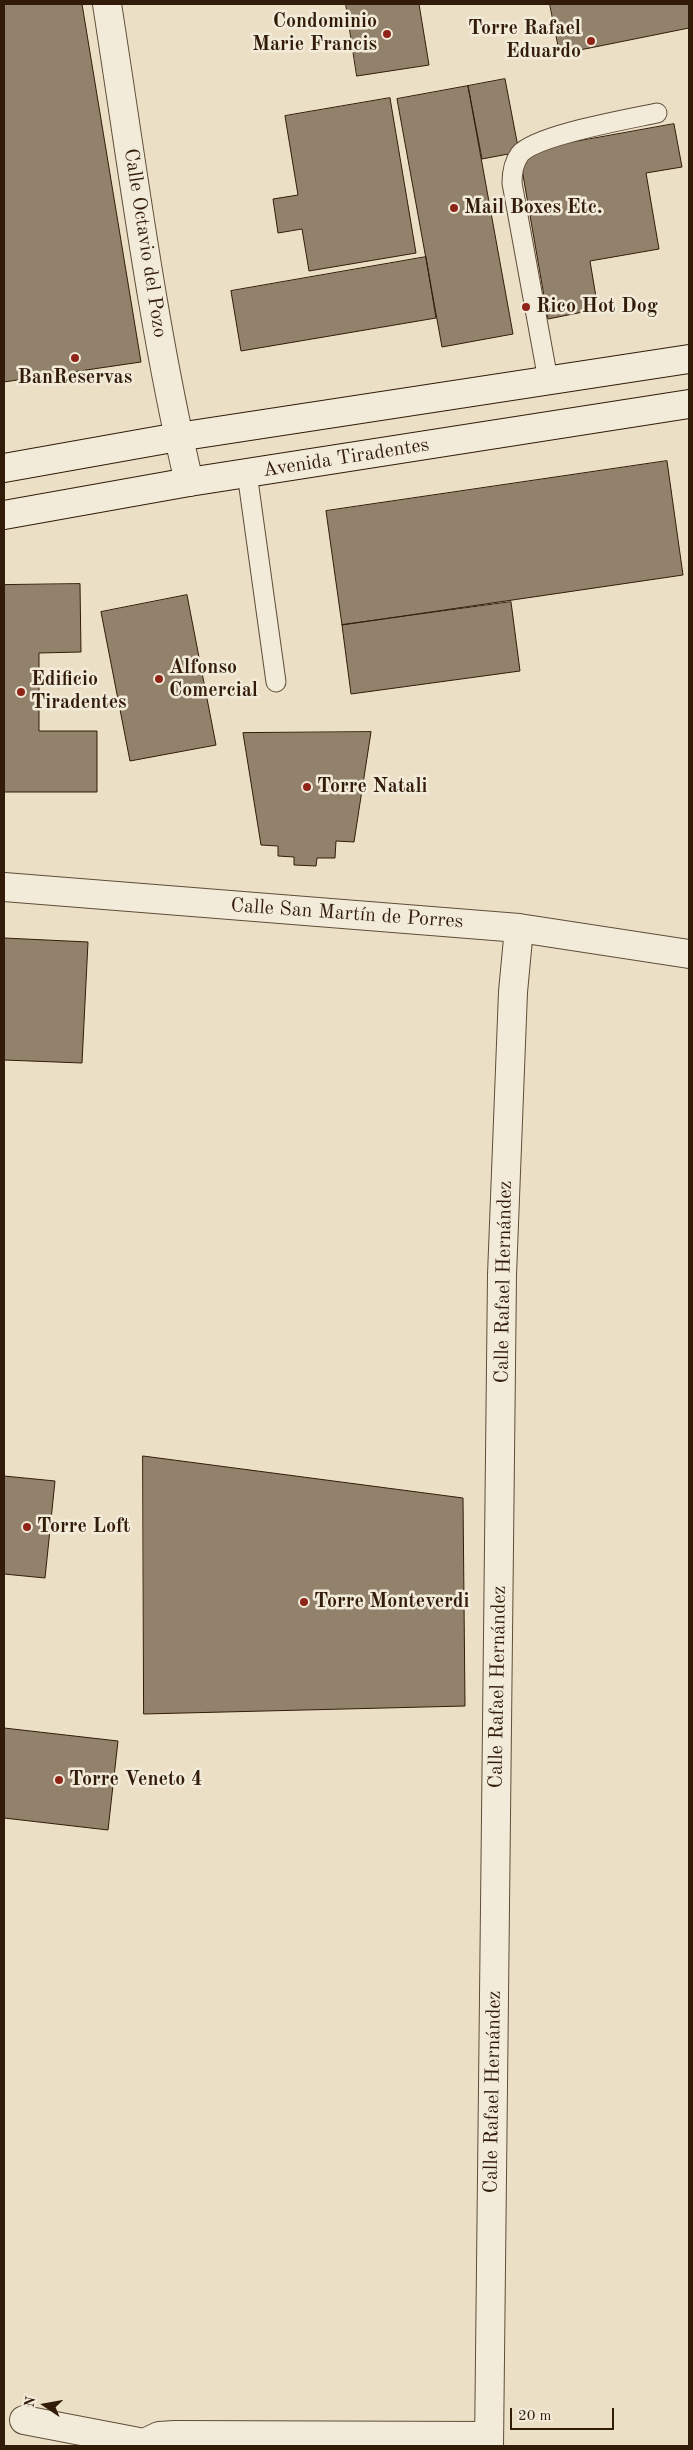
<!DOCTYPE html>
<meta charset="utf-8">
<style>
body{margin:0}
#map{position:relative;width:693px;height:2450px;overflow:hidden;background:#ebe0c5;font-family:"Old Standard TT",serif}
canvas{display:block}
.frame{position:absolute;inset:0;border:5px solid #321c09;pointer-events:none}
.north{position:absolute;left:20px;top:2380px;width:50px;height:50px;-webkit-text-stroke:4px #f2ebd9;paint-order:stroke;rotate:282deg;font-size:14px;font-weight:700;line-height:20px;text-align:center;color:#321c09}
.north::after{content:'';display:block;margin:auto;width:18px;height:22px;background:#321c09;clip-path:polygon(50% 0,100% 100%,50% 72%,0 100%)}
.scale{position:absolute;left:510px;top:2408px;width:104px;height:22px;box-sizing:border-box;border:2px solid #321c09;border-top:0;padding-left:6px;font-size:15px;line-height:18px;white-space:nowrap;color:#321c09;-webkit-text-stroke:4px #f2ebd9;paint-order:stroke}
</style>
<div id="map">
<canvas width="693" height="2450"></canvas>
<div class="frame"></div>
<div class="north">N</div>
<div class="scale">20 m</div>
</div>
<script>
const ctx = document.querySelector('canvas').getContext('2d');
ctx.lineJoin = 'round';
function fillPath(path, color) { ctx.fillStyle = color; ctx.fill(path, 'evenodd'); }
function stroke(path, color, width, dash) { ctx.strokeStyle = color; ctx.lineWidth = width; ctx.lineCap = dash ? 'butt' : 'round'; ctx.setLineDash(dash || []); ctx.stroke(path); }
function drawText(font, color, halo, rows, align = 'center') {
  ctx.font = font + ' "Old Standard TT",serif'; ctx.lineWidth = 5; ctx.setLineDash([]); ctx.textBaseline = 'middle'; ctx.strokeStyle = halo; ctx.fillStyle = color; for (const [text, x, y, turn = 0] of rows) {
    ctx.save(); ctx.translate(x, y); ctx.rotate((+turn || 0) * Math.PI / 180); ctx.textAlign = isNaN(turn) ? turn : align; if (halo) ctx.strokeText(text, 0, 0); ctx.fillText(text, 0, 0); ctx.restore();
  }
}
const building = new Path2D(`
 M4 4H82L141 362 4 382Z
 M346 4H419L429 65 357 76Z
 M550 4H689V28L560 54Z
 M505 79 519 152 482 159 468 86Z
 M468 86 513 334 442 347 397 99Z
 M390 98 416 253 309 271 302 229 278 233 273 199 298 195 285 116Z
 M674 124 682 167 646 173 659 249 590 261 598 309 548 319 519 152Z
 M426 257 436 318 241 351 231 291Z
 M667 461 683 575 342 625 326 511Z
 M80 584 81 652 39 653V731H97V792H4V585Z
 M187 595 216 745 130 761 101 612Z
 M511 602 520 671 351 694 342 625Z
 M371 732 354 842 336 841 335 858H317L316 866 294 865V857L278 856V846L261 845 243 733Z
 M4 938 88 942 82 1063 4 1060Z
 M143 1456 463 1498 465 1706 144 1714Z
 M4 1476 55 1481 45 1578 4 1574Z
 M4 1728 118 1741 108 1830 4 1818Z`);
const lane = new Path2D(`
 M548 380 512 183C512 173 514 162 520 154 536 135 629 119 657 113
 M247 473 276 682`);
const street = new Path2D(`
 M107 4C132 163 152 325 189 482
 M4 887 519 928 689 954
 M24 2420 144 2443 159 2436 175 2435 489 2436
 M489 2446 502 1275 513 992 519 928`);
const secondary = new Path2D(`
 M4 468 178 437 689 359
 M4 515 189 482 689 404`);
const markers = [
 [387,34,5,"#8f2418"],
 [591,41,5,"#8f2418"],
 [454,208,5,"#8f2418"],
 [526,307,5,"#8f2418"],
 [75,358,5,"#8f2418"],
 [159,679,5,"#8f2418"],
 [21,692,5,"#8f2418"],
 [307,787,5,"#8f2418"],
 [27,1527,5,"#8f2418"],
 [304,1602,5,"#8f2418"],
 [59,1780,5,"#8f2418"]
];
const poiNames = [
 ["Condominio",377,22,"right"],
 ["Marie Francis",377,45,"right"],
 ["Torre Rafael",581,29,"right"],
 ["Eduardo",581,52,"right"],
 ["Mail Boxes Etc.",464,208],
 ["Rico Hot Dog",536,307],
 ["BanReservas",75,378,"center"],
 ["Alfonso",169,668],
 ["Comercial",169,691],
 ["Edificio",31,680],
 ["Tiradentes",31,703],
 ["Torre Natali",317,787],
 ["Torre Loft",37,1527],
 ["Torre Monteverdi",314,1602],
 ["Torre Veneto 4",69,1780]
];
const streetNames = [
 ["Calle Octavio del Pozo",145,243,81],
 ["Avenida Tiradentes",346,458,-9],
 ["Calle San Martín de Porres",347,914,4],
 ["Calle Rafael Hernández",504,1282,-89],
 ["Calle Rafael Hernández",498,1687,-89],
 ["Calle Rafael Hernández",493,2092,-89]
];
fillPath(building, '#92826b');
stroke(building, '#321c09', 1);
stroke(lane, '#604d38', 21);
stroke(street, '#604d38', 30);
stroke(secondary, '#321c09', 30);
stroke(lane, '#f2ebd9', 19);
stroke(street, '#f2ebd9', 28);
stroke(secondary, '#f2ebd9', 28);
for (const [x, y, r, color] of markers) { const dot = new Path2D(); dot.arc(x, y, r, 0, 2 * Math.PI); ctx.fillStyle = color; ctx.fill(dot); stroke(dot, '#f2ebd9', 2); }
drawText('bold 20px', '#321c09', '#f2ebd9', poiNames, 'left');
drawText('20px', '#321c09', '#f2ebd9', streetNames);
</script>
